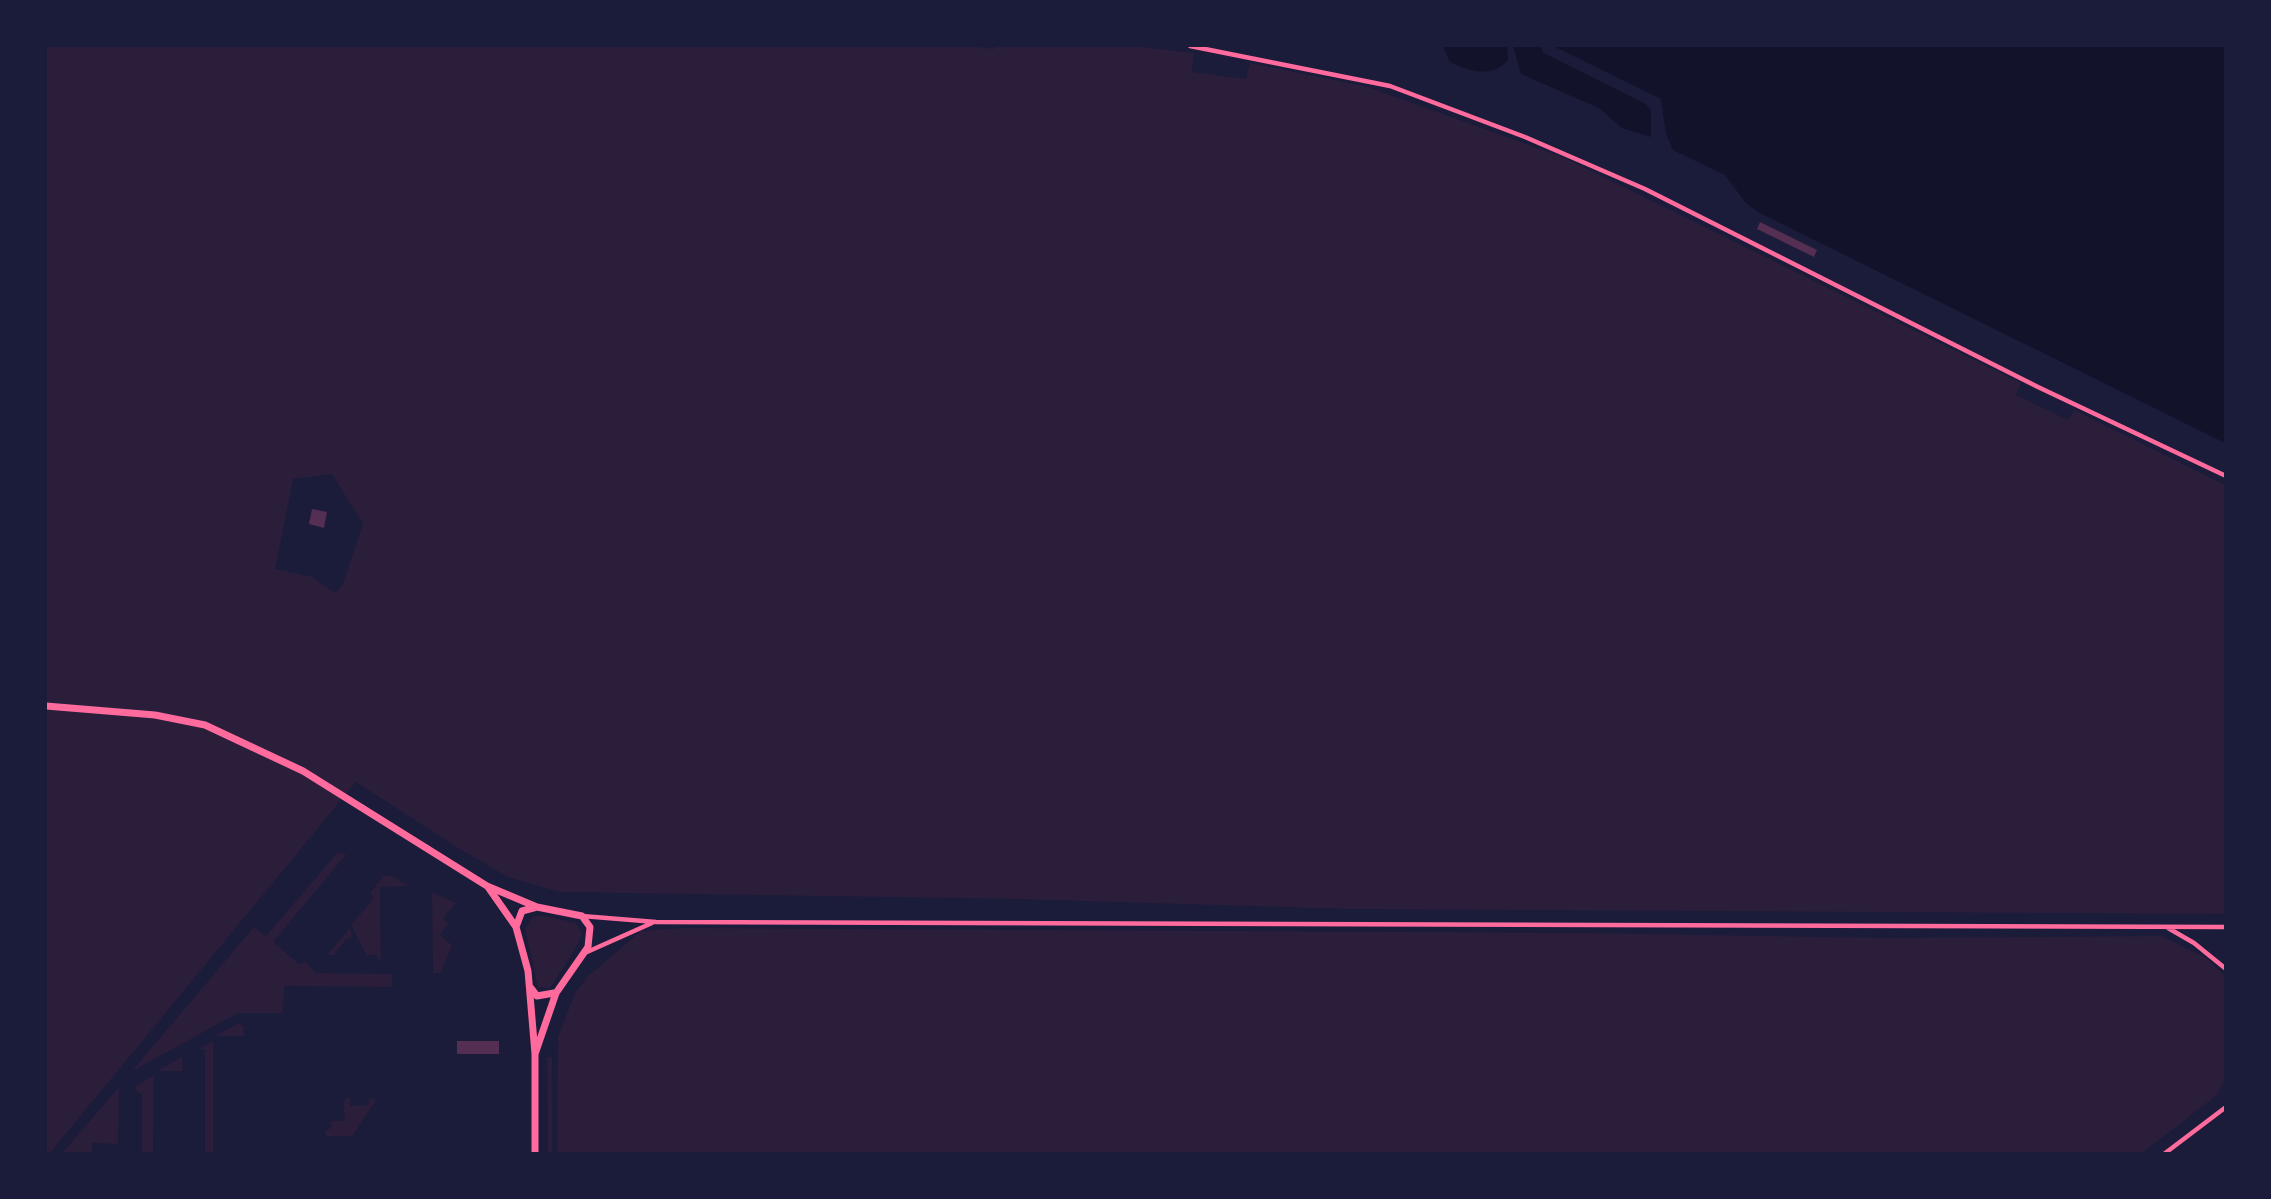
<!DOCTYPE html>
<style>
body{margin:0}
#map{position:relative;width:2271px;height:1199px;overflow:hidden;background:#1b1b3a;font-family:Commissioner,sans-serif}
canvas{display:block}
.frame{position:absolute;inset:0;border:47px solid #1b1b3a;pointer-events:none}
</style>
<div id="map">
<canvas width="2271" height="1199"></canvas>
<div class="frame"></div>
</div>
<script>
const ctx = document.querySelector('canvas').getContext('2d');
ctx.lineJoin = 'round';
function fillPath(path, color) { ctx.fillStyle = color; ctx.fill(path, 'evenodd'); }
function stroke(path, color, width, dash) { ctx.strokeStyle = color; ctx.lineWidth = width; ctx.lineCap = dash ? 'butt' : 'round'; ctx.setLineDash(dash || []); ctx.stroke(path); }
const green = new Path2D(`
 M46 46H970L994 49 995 46H1131L1194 53 1192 72 1246 79 1250 63 1368 87 1565 158 2021 383 2016 395 2068 420 2074 410 2225 485V914L1348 909 1017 899 560 892 508 877 458 848 356 782 50 1153H46ZM332 474 363 524 342 586 335 593 313 577 275 569 293 479Z
 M343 852 346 855 273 942 299 964 306 962 316 973 392 974V987L284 986 283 1013H238L131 1072 254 927 266 936 337 853Z
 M391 875 408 886 380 887 381 961 375 955H366L351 925 373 899 371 892 383 876Z
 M432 892 456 903 443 918 449 923 440 935 452 945 441 973H433Z
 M541 915 576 923 582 933C580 945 558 975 550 988L538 987 525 929 533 917Z
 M350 928 352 937 346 939 334 955H327Z
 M682 928 1588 933 1885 938 2162 936 2206 958 2225 976V1079L2217 1095 2141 1154 557 1153 558 1037 575 993 588 976 641 931Z
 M239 1023 244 1027V1036H215Z
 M213 1041V1153H205V1049H199Z
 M182 1057 183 1071H157Z
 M547 1057H552V1154L548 1153Z
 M154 1075 153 1153H142V1094L135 1091 136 1086Z
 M119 1087 118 1144 92 1143V1153H62Z
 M346 1098H350V1106L368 1105 370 1098 376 1100 352 1136H326L325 1131 331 1128V1121H345L343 1102Z`);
const water = new Path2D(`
 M1443 46H1507L1508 59C1495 79 1468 71 1450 62Z
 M1513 46H1542V52L1644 102 1651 110V137L1622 128 1599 108 1521 74Z
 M1553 46H2225V443L1758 212 1746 203 1725 175 1673 150 1666 134 1661 99Z`);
const pier = new Path2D(`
 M1542 46H1545L1544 49 1651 103 1648 105 1542 52Z
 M1549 46H1553L1661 99 1657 100Z`);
const building = new Path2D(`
 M1760 222 1817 250 1814 257 1757 229Z
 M312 509 327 512 324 528 309 524Z
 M457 1041H499V1054H457Z`);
const minor = new Path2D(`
 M1190 46 1390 86 1525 137 1645 189 2038 387 2226 476
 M582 916 656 922 2226 927
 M2168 928 2194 943 2226 969
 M587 952 652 923
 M2164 1154 2226 1107`);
const primary = new Path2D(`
 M46 706 155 715 205 725 303 771 487 886 537 907 582 916 590 927 588 947 556 993 535 1054
 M488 887 516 927 528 971 535 1054V1154
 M516 927 522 911 537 907
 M530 987 537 996 554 993`);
fillPath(green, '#2a1e3b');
fillPath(water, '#12122b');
fillPath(pier, '#1b1b3a');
fillPath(building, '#542f53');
stroke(minor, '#ff6b9d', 4.5);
stroke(primary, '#ff6b9d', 7);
</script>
